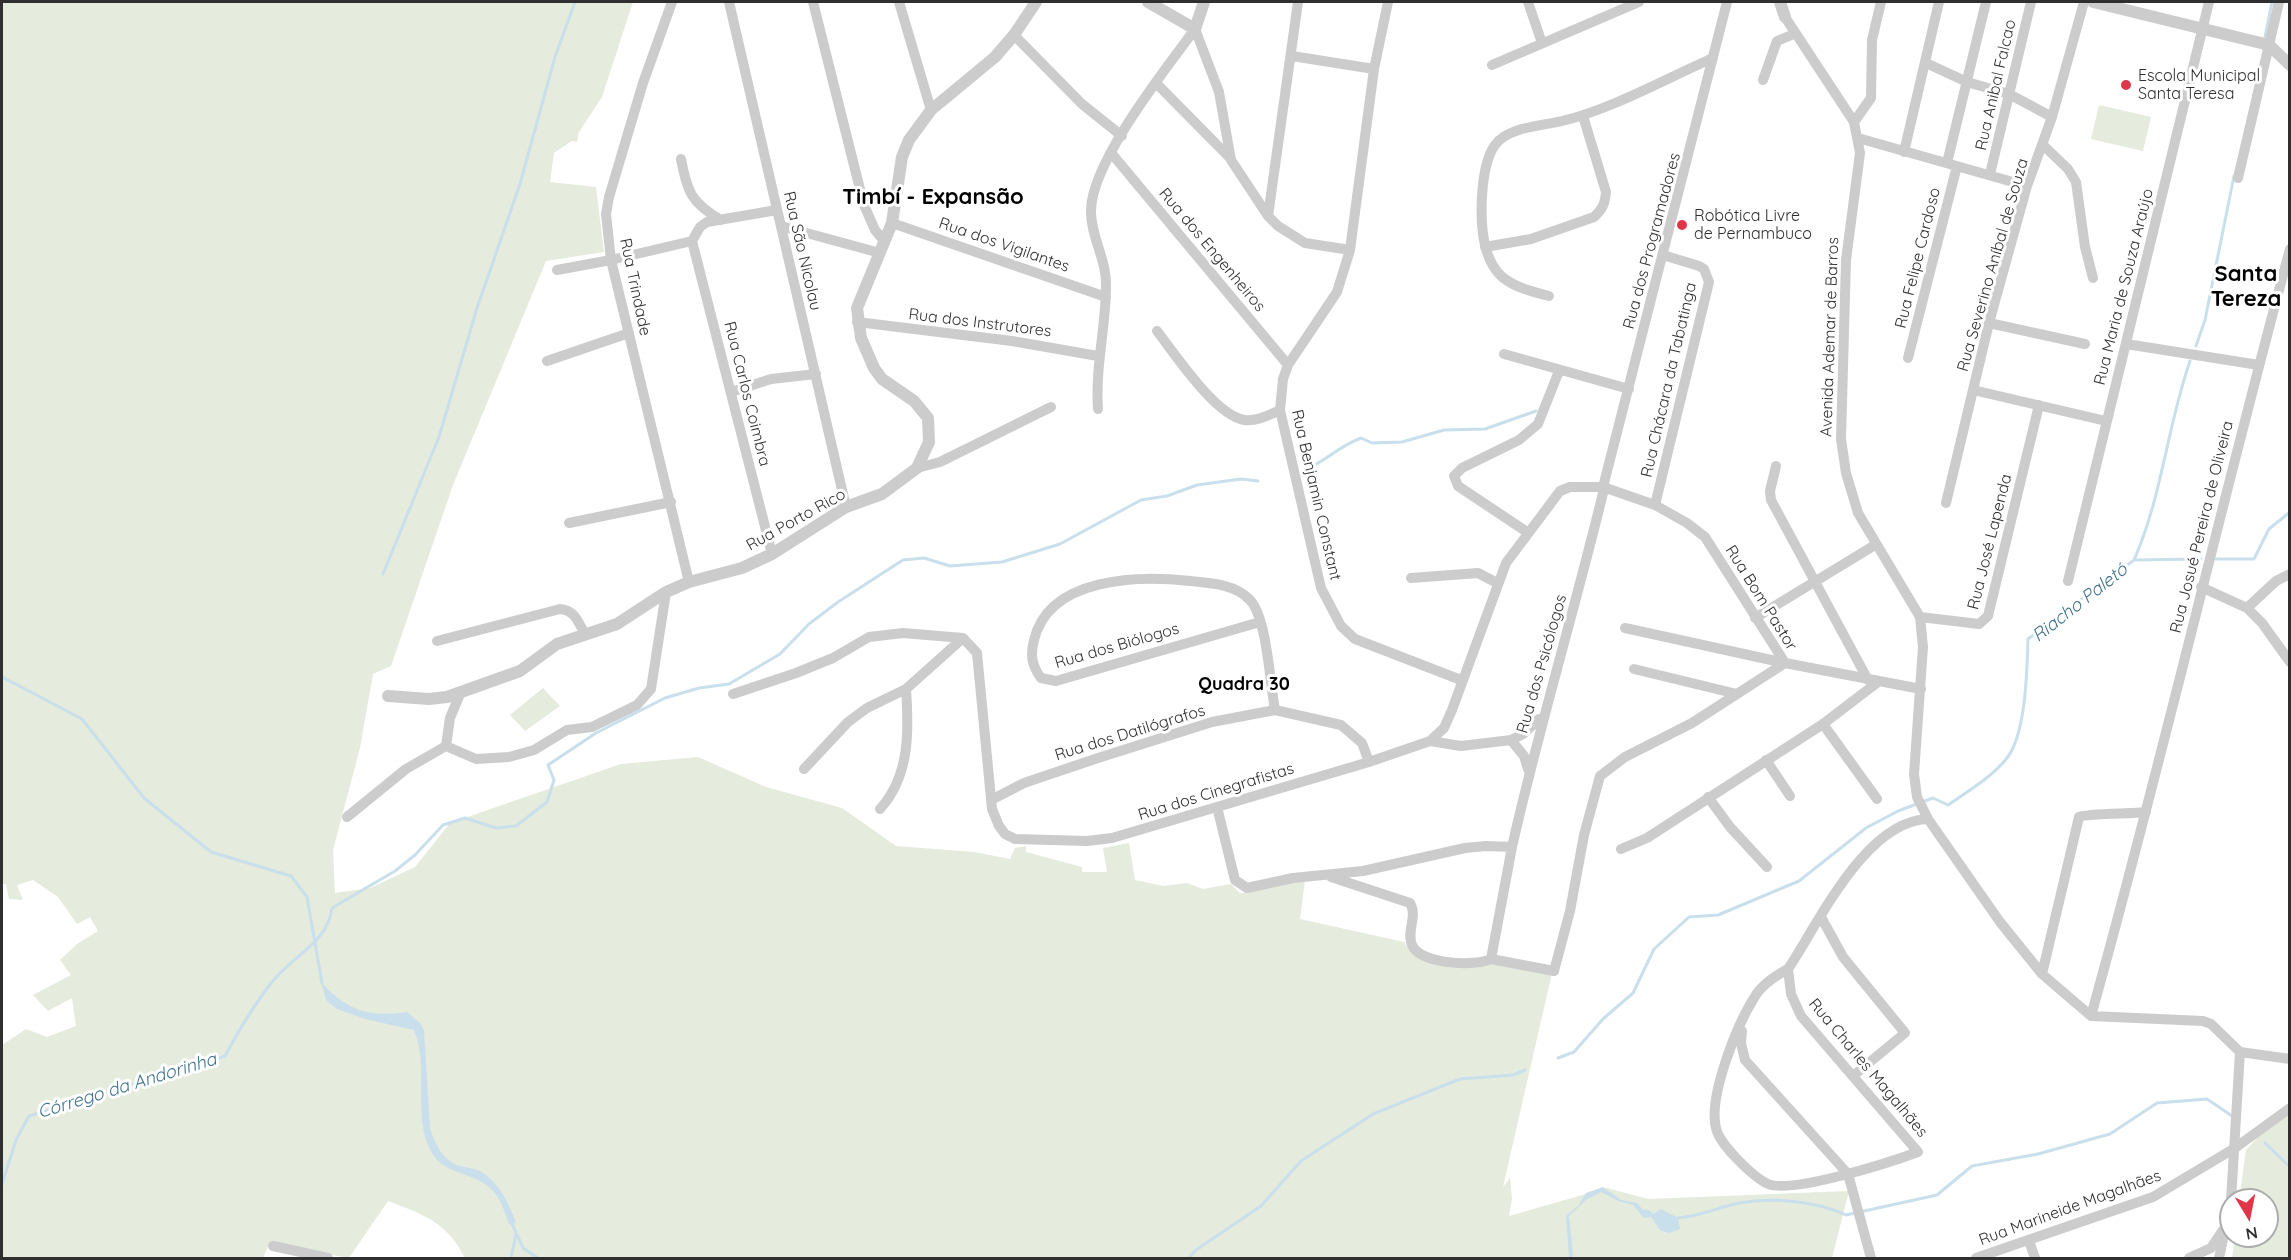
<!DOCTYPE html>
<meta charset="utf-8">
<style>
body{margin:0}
#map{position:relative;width:2291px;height:1260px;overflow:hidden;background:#fff;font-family:Quicksand,sans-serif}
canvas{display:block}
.frame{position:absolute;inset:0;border:3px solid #2f2f2f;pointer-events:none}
.north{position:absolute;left:2219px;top:1188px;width:60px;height:60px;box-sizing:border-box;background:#fff;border:2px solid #acacac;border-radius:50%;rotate:170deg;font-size:16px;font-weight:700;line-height:24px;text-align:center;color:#2f2f2f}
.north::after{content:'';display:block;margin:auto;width:21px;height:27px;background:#e03648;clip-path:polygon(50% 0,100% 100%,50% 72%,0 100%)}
</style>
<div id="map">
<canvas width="2291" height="1260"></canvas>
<div class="frame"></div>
<div class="north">N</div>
</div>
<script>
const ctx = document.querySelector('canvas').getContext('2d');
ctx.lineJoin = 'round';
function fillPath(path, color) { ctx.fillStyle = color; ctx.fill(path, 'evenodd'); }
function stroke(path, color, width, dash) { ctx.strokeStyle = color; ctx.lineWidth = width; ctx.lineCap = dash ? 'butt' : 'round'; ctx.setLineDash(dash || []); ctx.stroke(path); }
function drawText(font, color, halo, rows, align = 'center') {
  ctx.font = font + ' Quicksand,sans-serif'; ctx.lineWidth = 6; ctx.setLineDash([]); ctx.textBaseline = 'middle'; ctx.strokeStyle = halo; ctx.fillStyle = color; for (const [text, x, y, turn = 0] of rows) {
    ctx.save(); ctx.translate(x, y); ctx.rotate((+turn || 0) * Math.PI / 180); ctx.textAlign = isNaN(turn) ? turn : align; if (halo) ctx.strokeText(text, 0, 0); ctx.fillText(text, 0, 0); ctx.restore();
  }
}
const green = new Path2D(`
 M2 2H633L602 97 579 132 577 142 572 141 554 153 550 182 596 187 604 252 546 261 453 485 391 666 373 674 360 748 333 850 335 893 370 888 415 867 450 823 621 764 698 757 766 787 842 808 896 846 974 852 1010 859 1015 848 1026 846V852L1082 867V872H1107L1103 848 1129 843 1135 880 1164 886 1187 883 1203 889 1231 884 1240 893H1246L1305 880 1300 919 1404 942 1411 952 1552 973 1503 1187 1510 1178 1512 1199 1509 1216 1607 1188 1648 1199 1849 1191 1832 1258H465C446 1221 424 1215 388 1201L349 1258 269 1244 263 1258H2V1045L26 1029 47 1037 76 1026 72 998 48 1011 33 995 71 975 60 960 77 944 98 931 90 917 77 924 58 897 33 880 17 885 23 900 9 899 6 884H2Z
 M2099 105 2151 117 2143 151 2091 139Z
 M543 688 560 706 525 731 510 715Z
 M2289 1113V1258H2232L2235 1236H2267V1200H2239L2246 1150 2279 1114Z`);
const water = new Path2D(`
 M321 982C346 1010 368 1018 407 1012L421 1024 424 1031 430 1127C434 1143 443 1161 460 1166 467 1168 476 1168 483 1173 499 1183 510 1205 516 1223L509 1224C505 1213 501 1199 493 1191 477 1172 445 1176 432 1153 411 1117 430 1067 414 1030L365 1019 337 1009 326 1000Z
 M1603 1187 1621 1200 1637 1203 1643 1210H1649L1653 1214 1661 1209 1678 1218 1680 1229 1669 1233 1660 1230 1651 1217 1644 1218 1633 1205 1618 1201 1601 1192 1586 1200 1569 1216 1573 1253 1572 1258H1569L1566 1216 1579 1205 1586 1193Z`);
const stream = new Path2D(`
 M2265 37 2272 2
 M2196 346 2205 320 2234 176
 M1301 472C1323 463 1339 446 1361 438L1372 443 1402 442 1444 430 1485 429 1536 411
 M2216 559H2254L2269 529 2290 512
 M2134 560C2162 497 2167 427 2190 361
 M383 574 439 437 477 308 520 184 555 57 575 2
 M2 677 82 719 144 798 211 852 291 876 307 897 322 983
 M1558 1058 1574 1052 1603 1019 1633 993 1654 949 1689 917 1718 915 1799 881 1866 828 1898 811 1933 798 1948 805C1968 791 1991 778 2007 758 2026 734 2027 670 2028 639L2134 560 2201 559
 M2265 1143 2290 1167
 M2 1184 16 1140 29 1116 225 1056C239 1030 254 1005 272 982 292 956 328 943 332 908L395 871 415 855 443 825 465 818 496 828 516 826 547 802 554 780 548 765 596 733 665 698 699 688 729 684 780 654 809 624 838 602 903 560 924 558 950 566 1002 562 1060 544 1141 500 1167 496 1197 485 1241 479 1258 481
 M1675 1218C1697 1218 1718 1207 1739 1203 1772 1197 1816 1201 1846 1215L1937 1195 1972 1166 2038 1154 2110 1134 2157 1103 2207 1099 2232 1116
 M510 1219 523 1248 538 1258
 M511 1258 516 1234
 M1189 1258 1196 1250 1261 1206 1301 1161 1373 1114 1460 1079 1513 1075 1525 1070`);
const minor = new Path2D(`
 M672 2 643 83 609 197 606 214 611 260 689 582
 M729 2 846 507
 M813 2 864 205 875 230 885 242
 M899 2 931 110
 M1388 2 1374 69 1350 250 1337 292 1288 365 1283 379 1280 410 1321 588 1341 626 1355 639 1461 680
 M1528 2 1542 43
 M1881 2 1872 40 1871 98 1854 122 1860 153 1846 260 1841 439 1846 473 1858 513 1920 617 1923 647 1914 774 1917 797 1928 819 2000 922 2042 974 2091 1016 2203 1021 2211 1024 2240 1052 2290 1059
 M1785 17 1854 122
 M1195 29 1219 92 1231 160 1268 216 1278 226 1305 243 1350 250
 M1014 35 1082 104 1122 136
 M1292 56 1374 69
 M1926 63 1967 82 2009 94 2052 117
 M1492 65 1639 2
 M1763 80 1777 41 1794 34
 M1156 83 1231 159
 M1858 138 2027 186
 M2043 145 2068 169 2076 182 2085 247 2093 278
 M1904 152 1939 2
 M1112 154 1288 365
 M681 159C687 191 691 203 721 220
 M1947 163 1986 2
 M1990 174 2031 2
 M2238 178 2279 2
 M1268 216 1298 2
 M892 223 1106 297
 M781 226 880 253
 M692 241 772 554
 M1485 247 1531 239 1594 217C1603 209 1605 203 1606 192L1583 116
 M557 270 611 260 692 241 700 227 707 222 777 210
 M1549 296C1509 286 1489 278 1483 234 1480 211 1481 164 1495 145 1507 127 1542 126 1562 121 1610 110 1667 78 1713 58
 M857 322 1012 341 1098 356
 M1989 323 2085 344
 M1157 331C1175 354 1215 415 1244 420 1256 422 1269 415 1280 410
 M2126 344 2259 365
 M1504 354 1629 389
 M1908 358 1957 166
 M547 361 629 333
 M1973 390 2106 421
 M731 392 771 379 816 374
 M1098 409C1095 367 1106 327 1106 286 1107 260 1090 235 1091 210 1092 161 1166 69 1195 29
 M1776 466 1770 491 1771 500 1868 680
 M917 468 940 462 1051 407
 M1603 487 1727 2
 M1946 503 1989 323 2027 186 2052 117 2084 2
 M1655 505 1709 282 1704 269 1699 266 1663 255
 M569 523 671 502
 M1527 532 1458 486 1454 476 1462 468 1519 440 1538 424 1559 371
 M1411 578 1478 573 1497 583
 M2068 581C2114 387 2161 194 2209 2
 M2201 587 2247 608 2262 623 2290 662
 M2247 608 2276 581 2290 574
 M1920 617 1979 624 1988 616 2039 405
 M1755 618 1875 545
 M1260 622 1056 681 1041 678C1032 666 1030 655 1034 640 1049 577 1139 575 1190 581 1210 583 1235 584 1250 600 1267 618 1270 684 1275 710
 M1625 628 1785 663 1921 689
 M437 641 560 609C575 610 578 622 585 634
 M1634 669 1737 694
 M733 694 796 673 833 658 869 637 903 633 963 638 977 653 992 809 999 826 1005 834 1015 839 1087 841 1112 838 1369 762 1430 741 1444 728 1452 710 1506 563 1560 491 1570 487H1603L1655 505 1687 523 1705 537 1785 663
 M1823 724 1877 799
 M1511 740 1523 734 1539 719
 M1430 741 1461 746 1511 740 1524 756 1528 769
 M446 746 476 759 509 757 534 750 567 730 592 727 637 705 651 689 666 592
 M1766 760 1790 796
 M804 769 848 722 867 708 906 689 963 638
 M1708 797 1730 827 1767 867
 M991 800 1024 783 1098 758 1212 722 1275 710 1341 725 1362 743 1369 762
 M1217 807 1235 880 1247 888 1293 878 1363 871 1465 848 1486 846 1512 847C1539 727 1575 609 1604 489
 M880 809C910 776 909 731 906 689
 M347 817 406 769 446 746 450 718 460 694
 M1621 849 1647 838 1823 724 1878 682
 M1331 877 1410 903C1418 917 1406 931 1412 945 1420 964 1474 967 1491 959L1512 847
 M1821 917 1843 957 1905 1033 1853 1076
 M1491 959 1554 971 1570 911 1584 835 1600 776 1625 757 1692 723 1785 663
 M1788 969 1791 994 1801 1016 1918 1152C1891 1162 1792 1194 1768 1184 1753 1177 1719 1144 1716 1128 1708 1097 1737 1025 1754 998 1761 985 1775 976 1788 969 1819 923 1865 821 1928 819
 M2042 974 2079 817C2087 813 2133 814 2146 812
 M2091 1016C2162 762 2221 504 2290 249
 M1742 1031 1741 1043 1745 1060 1848 1174 1871 1258
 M2231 1200 2240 1052
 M2029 1241 2035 1258
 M273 1246 328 1258
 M1976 1258 2153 1197 2235 1148 2290 1108
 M2189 1258 2211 1248 2223 1230
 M2219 1258 2231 1202`);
const tertiary = new Path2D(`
 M1148 2 1195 29 1204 2
 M1780 2 1785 17
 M2093 2 2269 45 2290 65
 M388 696 429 699 447 697 520 671 557 644 617 624 666 592 689 582 742 568 772 554 846 507 882 494 917 468 929 442 928 418 914 401 882 379 874 368 861 338 857 308 892 223 902 157 909 140 931 110 995 57 1014 35 1036 2`);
const markers = [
 [2126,85,6,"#e03648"],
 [1682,225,6,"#e03648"]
];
const poiNames = [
 ["Escola Municipal",2138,76],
 ["Santa Teresa",2138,94],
 ["Robótica Livre",1694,216],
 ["de Pernambuco",1694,234]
];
const streetNames = [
 ["Rua Anibal Falcao",1996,85,-77],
 ["Rua dos Programadores",1652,241,-75],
 ["Rua dos Vigilantes",1004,245,19],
 ["Rua dos Engenheiros",1212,250,50],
 ["Rua São Nicolau",802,251,77],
 ["Rua Felipe Cardoso",1918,258,-76],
 ["Rua Severino Aníbal de Souza",1993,265,-74],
 ["Rua Trindade",635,287,78],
 ["Rua Maria de Souza Araújo",2124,287,-76],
 ["Rua dos Instrutores",980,323,7],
 ["Avenida Ademar de Barros",1830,337,-88],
 ["Rua Chácara da Tabatinga",1669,380,-77],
 ["Rua Carlos Coimbra",747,394,76],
 ["Rua Benjamin Constant",1316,495,77],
 ["Rua Porto Rico",796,520,-29],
 ["Rua Josué Pereira de Oliveira",2202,527,-76],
 ["Rua José Lapenda",1990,542,-76],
 ["Rua Bom Pastor",1761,598,58],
 ["Rua dos Biólogos",1117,646,-16],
 ["Rua dos Psicólogos",1542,664,-74],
 ["Rua dos Datilógrafos",1130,733,-17],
 ["Rua dos Cinegrafistas",1216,792,-17],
 ["Rua Charles Magalhães",1868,1068,50],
 ["Rua Marineide Magalhães",2070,1208,-20]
];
const waterNames = [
 ["Riacho Paletó",2080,603,-38],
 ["Córrego da Andorinha",127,1086,-17]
];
const neighbourhoodNames = [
 ["Quadra 30",1244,685]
];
const districtNames = [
 ["Timbí - Expansão",933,197],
 ["Santa",2246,274],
 ["Tereza",2246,299]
];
fillPath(green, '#e5ebdd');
fillPath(water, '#c9dfeb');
stroke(stream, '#c9dfeb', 3);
stroke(minor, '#ccc', 10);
stroke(tertiary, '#ccc', 12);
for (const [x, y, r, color] of markers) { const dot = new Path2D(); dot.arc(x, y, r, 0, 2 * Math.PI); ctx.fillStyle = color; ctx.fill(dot); stroke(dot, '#fff', 2); }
drawText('16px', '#2f2f2f', '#fff', poiNames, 'left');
drawText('16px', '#2f2f2f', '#fff', streetNames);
drawText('italic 18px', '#3f728e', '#fff', waterNames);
drawText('bold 18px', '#000', '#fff', neighbourhoodNames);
drawText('bold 22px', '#000', '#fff', districtNames);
</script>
